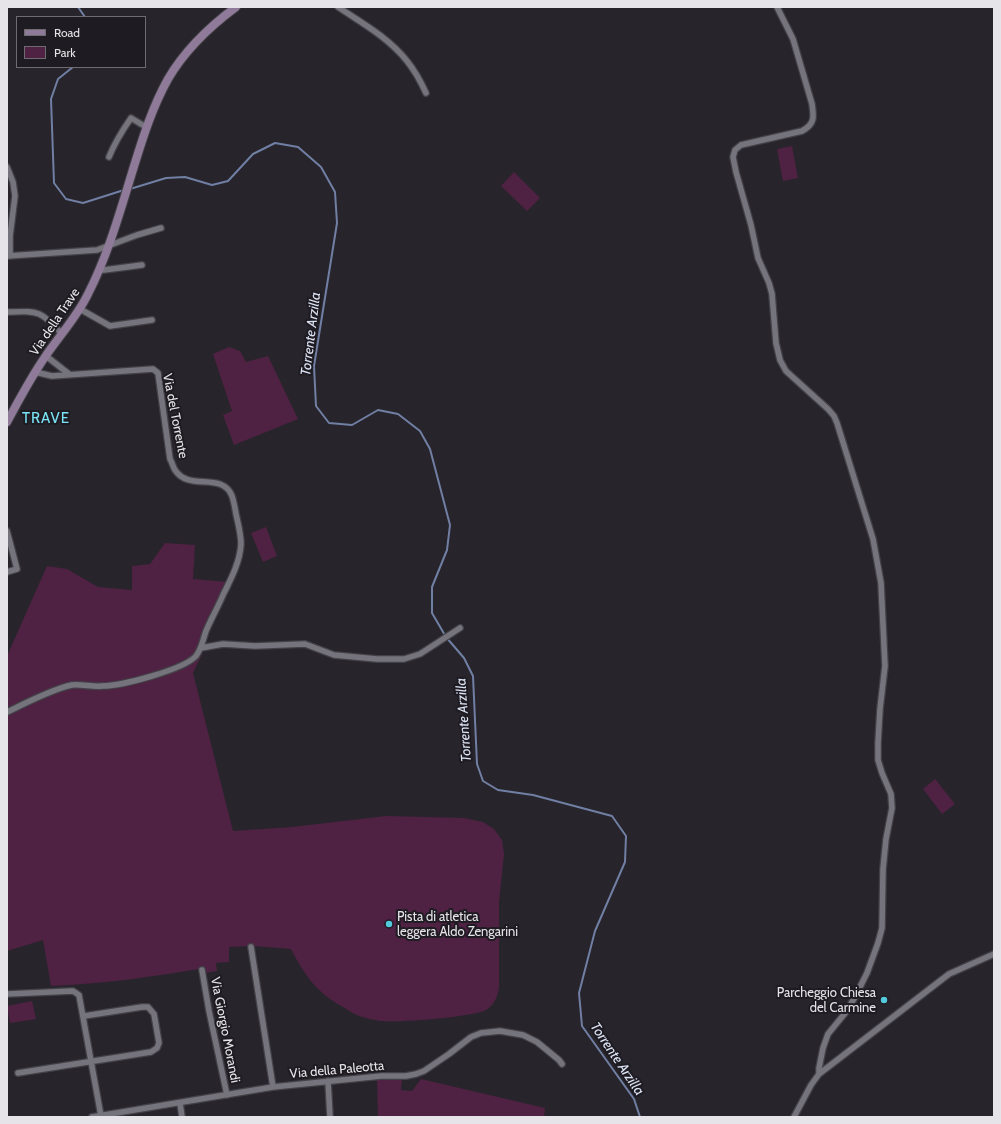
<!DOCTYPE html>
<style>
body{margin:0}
#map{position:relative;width:1001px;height:1124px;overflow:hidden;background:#27252b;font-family:Cabin,sans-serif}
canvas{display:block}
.frame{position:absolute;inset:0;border:8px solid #e6e4e8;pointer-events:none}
.legend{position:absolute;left:16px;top:16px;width:130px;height:52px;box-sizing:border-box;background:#1e1b22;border:1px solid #6e6b71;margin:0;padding:5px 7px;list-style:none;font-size:12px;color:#e6e4e8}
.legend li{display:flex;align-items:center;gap:8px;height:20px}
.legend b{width:20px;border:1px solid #6e6b71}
</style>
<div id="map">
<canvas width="1001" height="1124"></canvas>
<div class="frame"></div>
<ul class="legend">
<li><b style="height:5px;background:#907a9a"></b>Road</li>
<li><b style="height:11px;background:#4f2143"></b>Park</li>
</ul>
</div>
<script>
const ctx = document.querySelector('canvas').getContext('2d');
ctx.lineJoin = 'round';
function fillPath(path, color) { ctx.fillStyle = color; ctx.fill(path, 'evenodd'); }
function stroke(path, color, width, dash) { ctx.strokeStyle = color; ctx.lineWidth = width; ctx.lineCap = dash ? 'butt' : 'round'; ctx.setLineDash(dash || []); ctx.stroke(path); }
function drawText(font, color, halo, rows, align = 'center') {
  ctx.font = font + ' Cabin,sans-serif'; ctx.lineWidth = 4; ctx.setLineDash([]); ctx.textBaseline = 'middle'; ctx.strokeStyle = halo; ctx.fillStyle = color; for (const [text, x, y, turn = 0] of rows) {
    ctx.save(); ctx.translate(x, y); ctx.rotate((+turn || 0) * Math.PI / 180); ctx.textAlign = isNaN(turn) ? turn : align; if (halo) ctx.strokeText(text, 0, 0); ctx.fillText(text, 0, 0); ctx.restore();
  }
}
const green = new Path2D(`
 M792 146 798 178 783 181 777 149Z
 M514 172 540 198 527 211 501 186Z
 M229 347 240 351 246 362 268 356 298 419 234 445 223 415 232 411 213 354Z
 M266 527 277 556 263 562 251 533Z
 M165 543 195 545 193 579 227 582 198 648 203 652 193 673 233 831 292 827 386 816 464 818 483 822 494 829 502 840 504 854 499 902V989C497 998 494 1005 486 1010 474 1017 396 1023 380 1021 374 1020 366 1018 359 1016 354 1014 348 1010 343 1007 317 993 305 976 291 949L253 946 229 947V962L216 963 217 971 205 973 204 968C153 977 102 984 51 986L43 940 7 951V656L47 566 67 569 98 587 132 590V566L150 564Z
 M935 779 955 804 942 814 923 789Z
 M32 1001 36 1019 10 1023 7 1006Z
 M402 1078 401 1090 412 1091 421 1079 545 1108 544 1117H378L377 1079Z`);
const stream = new Path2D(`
 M78 7 85 17
 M73 67 58 79 51 99 54 183 66 199 83 203 124 190
 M130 189 166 178 185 177 212 185 228 181 253 154 275 143 298 147 321 167 335 192 337 223 314 366 316 406 329 423 352 425 378 410 398 414 420 431 430 449 450 525 447 550 432 587V613L446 637 464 658 473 676 477 764 483 781 498 790 533 795 612 816 626 836 625 862 595 931 579 993 582 1026 634 1099 640 1117`);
const street = new Path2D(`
 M338 7C362 23 389 38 407 61 415 71 421 82 426 93
 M777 7 793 39 812 104C814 117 815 124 802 131L741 145 735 150 733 157 736 172 751 225 758 258 769 283 772 294 776 343 780 360 786 371 828 409 834 416 837 423 873 539 881 583 885 666 880 709 878 743V760L882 773 891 794 892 808 886 839 883 869 882 928 878 943 867 973 855 997 846 1012 828 1034 823 1048 819 1068V1074
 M109 157C115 142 122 131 131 118L146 127
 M7 167 13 182 15 196 10 236V256
 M7 256 97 250 137 235 161 228
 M100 269 104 270 142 265
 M80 309 110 326 152 320
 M7 312C40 311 39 310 62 334
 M46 356 69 374
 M7 531 17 569 7 572
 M201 648 223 644 255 646 305 644 334 655 377 659H404L420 654 460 628
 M7 712C26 703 52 689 72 685 82 684 92 687 102 686 121 686 183 670 196 656 202 648 203 639 206 631 211 619 218 607 223 595 231 579 240 562 241 544 241 534 238 523 236 514 235 508 234 502 232 496 222 471 189 492 175 470 173 467 172 462 170 459L158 373 153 369 52 376 35 372
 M251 947 273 1087
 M202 970 209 1011 227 1095
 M7 994 73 991 79 995 101 1116
 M18 1073 151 1052 157 1048 159 1043 154 1014 148 1007H142L84 1016
 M328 1081 330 1117
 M180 1103 182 1117
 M92 1117 273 1087 381 1076H406L416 1074 424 1071 449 1054 471 1037 481 1033 500 1031 523 1035 537 1042 559 1060 562 1064
 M794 1117 811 1085 819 1074 949 974 994 954`);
const secondary = new Path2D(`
 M7 422C19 400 31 377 45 357 59 336 77 317 88 294 109 253 121 208 135 163 144 134 153 106 168 79 185 50 209 27 236 7`);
const markers = [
 [389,924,4,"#54cadd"],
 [884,1000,4,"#54cadd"]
];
const streetNames = [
 ["Via della Trave",55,322,-56],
 ["Via del Torrente",175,416,79],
 ["Via Giorgio Morandi",225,1030,79],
 ["Via della Paleotta",337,1070,-5]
];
const poiNames = [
 ["Pista di atletica",397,917],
 ["leggera Aldo Zengarini",397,932],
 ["Parcheggio Chiesa",876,993,"right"],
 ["del Carmine",876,1008,"right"]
];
const waterNames = [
 ["Torrente Arzilla",311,334,-83],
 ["Torrente Arzilla",464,720,-94],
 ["Torrente Arzilla",617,1059,56]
];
const quarterNames = [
 ["TRAVE",46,419]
];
fillPath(green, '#4f2143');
stroke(stream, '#707fa3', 2);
stroke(street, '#434147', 8);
stroke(secondary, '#434147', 10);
stroke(street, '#75737b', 5.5);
stroke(secondary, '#907a9a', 8);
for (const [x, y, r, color] of markers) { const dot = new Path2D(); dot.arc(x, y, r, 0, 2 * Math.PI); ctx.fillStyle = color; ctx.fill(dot); stroke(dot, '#1e1b22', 1.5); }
drawText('13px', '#e6e4e8', '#1e1b22', streetNames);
drawText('13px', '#e6e4e8', '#1e1b22', poiNames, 'left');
drawText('italic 14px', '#dce4f4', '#1e1b22', waterNames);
ctx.letterSpacing = '1px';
drawText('15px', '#7ae3f4', '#1e1b22', quarterNames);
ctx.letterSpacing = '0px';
</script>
